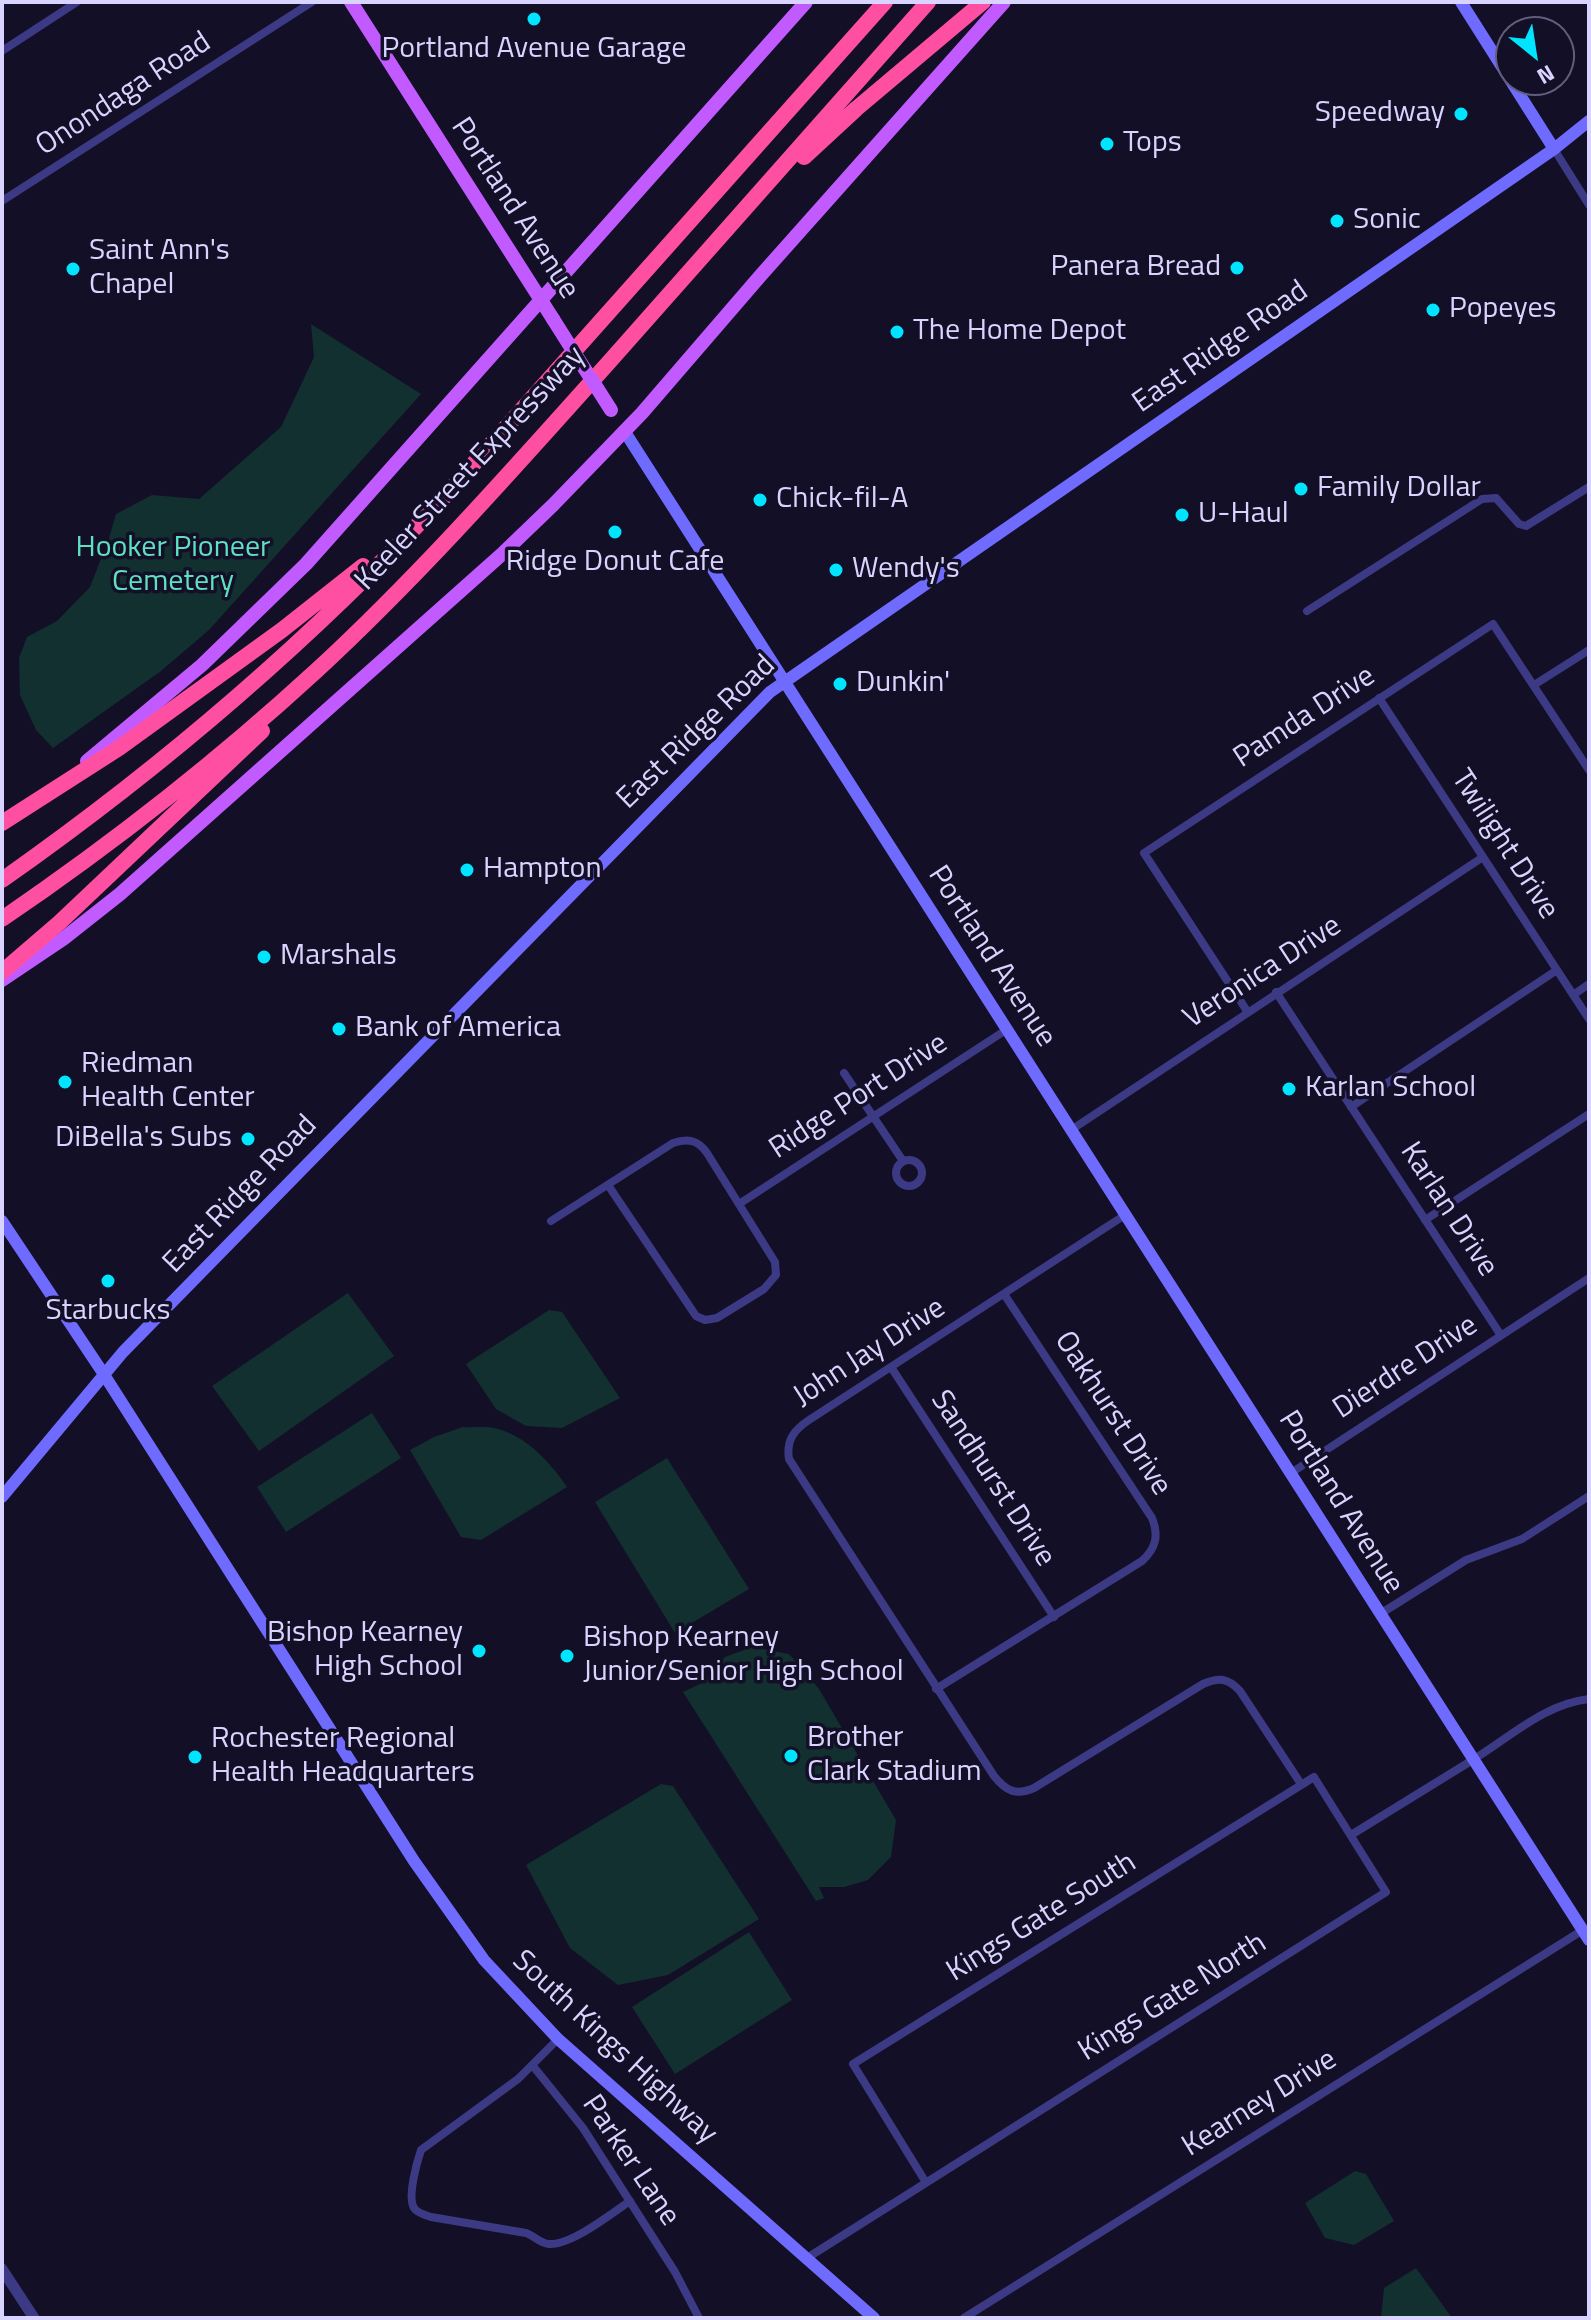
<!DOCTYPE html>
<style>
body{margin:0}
#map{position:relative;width:1591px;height:2320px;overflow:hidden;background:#130f26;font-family:"Titillium Web",sans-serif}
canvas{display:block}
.frame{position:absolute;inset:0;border:4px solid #d9d4ff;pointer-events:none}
.north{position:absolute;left:1495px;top:16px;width:80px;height:80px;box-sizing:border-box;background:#130f26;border:2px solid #625e7d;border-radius:50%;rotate:150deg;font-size:22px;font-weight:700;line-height:32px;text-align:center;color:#d9d4ff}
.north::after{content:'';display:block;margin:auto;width:28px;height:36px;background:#00e5ff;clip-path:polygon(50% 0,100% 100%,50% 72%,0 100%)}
</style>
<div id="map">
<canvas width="1591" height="2320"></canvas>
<div class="frame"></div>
<div class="north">N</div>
</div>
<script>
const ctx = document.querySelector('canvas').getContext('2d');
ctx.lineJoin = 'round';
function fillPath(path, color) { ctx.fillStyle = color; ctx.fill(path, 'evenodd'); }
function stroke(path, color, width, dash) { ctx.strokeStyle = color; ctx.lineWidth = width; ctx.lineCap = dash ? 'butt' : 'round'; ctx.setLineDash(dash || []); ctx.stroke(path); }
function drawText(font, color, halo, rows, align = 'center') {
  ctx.font = font + ' "Titillium Web",sans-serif'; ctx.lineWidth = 7; ctx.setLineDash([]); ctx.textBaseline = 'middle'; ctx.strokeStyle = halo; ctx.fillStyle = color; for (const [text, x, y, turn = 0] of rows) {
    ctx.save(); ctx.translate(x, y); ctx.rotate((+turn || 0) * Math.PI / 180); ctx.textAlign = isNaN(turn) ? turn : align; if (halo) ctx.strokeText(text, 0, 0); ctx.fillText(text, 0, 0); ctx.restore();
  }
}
const green = new Path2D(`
 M311 324 421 394 209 630 161 671 53 748 36 730 20 695 19 658 27 637 57 621 90 587 109 538 116 514 152 495 199 499 281 427 314 357Z
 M348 1293 394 1356 259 1451 212 1386Z
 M549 1310 562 1312 620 1398 562 1428 526 1426 496 1409 466 1364Z
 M372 1413 401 1458 286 1532 257 1487Z
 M463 1427C472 1428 485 1426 494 1428 526 1435 550 1462 567 1487L481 1540 461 1537 410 1450 434 1437Z
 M667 1458 749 1589 675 1633 595 1502Z
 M752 1647 789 1654 819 1689 896 1820 891 1857 868 1880 844 1887H819L824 1898 816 1901 683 1692 702 1683 725 1657Z
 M661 1784 673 1786 759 1919 668 1975 618 1985 570 1948 526 1865Z
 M749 1932 792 2000 675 2074 632 2007Z
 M1355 2171 1366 2174 1394 2221 1354 2245 1325 2238 1305 2203Z
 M1416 2268 1452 2318H1381L1384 2288Z`);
const minor = new Path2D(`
 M2 51 77 2
 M1554 149 1589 205
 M2 201 312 2
 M1307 611 1482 499 1496 498 1519 524 1526 526 1589 487
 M1534 685 1589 650
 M1379 698 1589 1019
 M1276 992 1500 1334
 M1573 995 1589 984
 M1247 1011 1144 853 1493 624 1589 770
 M844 1073 903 1161
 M1351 1107 1557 970
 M1071 1130 1483 857
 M896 1173a13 13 0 1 1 26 0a13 13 0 1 1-26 0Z
 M739 1204 1006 1030
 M1125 1215 809 1420C794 1430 786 1440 789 1459L994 1776C1006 1791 1016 1796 1034 1788L1203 1684C1219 1677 1228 1678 1240 1691L1301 1784
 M1425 1220 1589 1114
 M551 1221 673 1143C688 1138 698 1140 707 1153L775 1262 776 1275 764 1289 717 1318 705 1320 696 1316 608 1185
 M891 1367 1054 1617
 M1291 1473 1589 1278
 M1380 1614 1466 1560 1522 1539 1589 1496
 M936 1689 1142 1561C1156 1548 1159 1536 1152 1518L1004 1294
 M1351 1835C1391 1810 1431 1786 1471 1761 1509 1738 1544 1704 1589 1699
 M558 2039 518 2079 421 2150C417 2162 407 2197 414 2208 417 2213 425 2215 431 2217L526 2233C535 2236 539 2243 549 2244 572 2245 611 2214 630 2201
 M533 2066 583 2128 675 2272 699 2318
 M807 2258 1386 1892 1314 1777 853 2064 925 2181
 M964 2318 1583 1930`);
const tertiary = new Path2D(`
 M2 2269 34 2318`);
const secondary = new Path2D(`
 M1461 2 1554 149
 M625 432 1589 1940
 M2 1221 103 1373 414 1861 484 1960 558 2039 874 2318
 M2 1497 123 1352 770 692 1554 149 1589 121`);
const primary = new Path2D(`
 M351 2 553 319
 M577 357 590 377
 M87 761 202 665 306 564 806 2
 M2 980 63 939 120 894 501 555 553 505 642 413 761 275 1004 2`);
const motorway = new Path2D(`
 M804 157 856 109 983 2
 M2 823 119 748 282 630 363 566
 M2 880C163 767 311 640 445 496L885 2
 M2 919C112 844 218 761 316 671 421 574 515 467 610 361 716 241 822 122 928 2
 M2 972 59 923 262 731`);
const primaryBridge = new Path2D(`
 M553 319 577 357
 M590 377 611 410`);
const markers = [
 [534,19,8,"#00e5ff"],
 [1461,114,8,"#00e5ff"],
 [1107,144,8,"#00e5ff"],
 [1337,221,8,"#00e5ff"],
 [1237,268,8,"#00e5ff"],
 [73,269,8,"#00e5ff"],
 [1433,310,8,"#00e5ff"],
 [897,332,8,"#00e5ff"],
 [1301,489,8,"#00e5ff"],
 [760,500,8,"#00e5ff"],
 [1182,515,8,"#00e5ff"],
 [615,532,8,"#00e5ff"],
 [836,570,8,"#00e5ff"],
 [840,684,8,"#00e5ff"],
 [467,870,8,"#00e5ff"],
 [264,957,8,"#00e5ff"],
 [339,1029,8,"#00e5ff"],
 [65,1082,8,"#00e5ff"],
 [1289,1089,8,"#00e5ff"],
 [248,1139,8,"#00e5ff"],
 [108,1281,8,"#00e5ff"],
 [479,1651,8,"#00e5ff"],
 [567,1656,8,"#00e5ff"],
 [791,1756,8,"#00e5ff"],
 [195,1757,8,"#00e5ff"]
];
const poiNames = [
 ["Portland Avenue Garage",534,50,"center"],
 ["Speedway",1445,114,"right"],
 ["Tops",1123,144],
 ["Sonic",1353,221],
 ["Saint Ann's",89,252],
 ["Chapel",89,286],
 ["Panera Bread",1221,268,"right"],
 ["Popeyes",1449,310],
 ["The Home Depot",913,332],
 ["Family Dollar",1317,489],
 ["Chick-fil-A",776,500],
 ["U-Haul",1198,515],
 ["Ridge Donut Cafe",615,563,"center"],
 ["Wendy's",852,570],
 ["Dunkin'",856,684],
 ["Hampton",483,870],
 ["Marshals",280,957],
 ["Bank of America",355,1029],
 ["Riedman",81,1065],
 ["Health Center",81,1099],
 ["Karlan School",1305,1089],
 ["DiBella's Subs",232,1139,"right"],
 ["Starbucks",108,1312,"center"],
 ["Bishop Kearney",463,1634,"right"],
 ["High School",463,1668,"right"],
 ["Bishop Kearney",583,1639],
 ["Junior/Senior High School",583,1673],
 ["Brother",807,1739],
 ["Clark Stadium",807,1773],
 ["Rochester Regional",211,1740],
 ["Health Headquarters",211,1774]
];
const streetNames = [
 ["Onondaga Road",124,95,-33],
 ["Portland Avenue",514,209,57],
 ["East Ridge Road",1221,348,-35],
 ["Keeler Street Expressway",471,469,-47],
 ["Pamda Drive",1305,718,-33],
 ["East Ridge Road",697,733,-44],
 ["Twilight Drive",1504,845,57],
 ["Portland Avenue",991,957,57],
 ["Veronica Drive",1263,973,-33],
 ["Ridge Port Drive",859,1097,-33],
 ["East Ridge Road",241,1195,-46],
 ["Karlan Drive",1448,1210,57],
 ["John Jay Drive",870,1353,-33],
 ["Dierdre Drive",1406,1368,-33],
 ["Oakhurst Drive",1112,1414,57],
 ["Sandhurst Drive",992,1479,57],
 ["Portland Avenue",1340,1503,58],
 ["Kings Gate South",1042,1918,-32],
 ["Kings Gate North",1173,1998,-32],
 ["South Kings Highway",614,2048,43],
 ["Kearney Drive",1260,2104,-32],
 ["Parker Lane",630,2161,56]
];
const parkNames = [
 ["Hooker Pioneer",173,549],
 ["Cemetery",173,583]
];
fillPath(green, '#12302f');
stroke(minor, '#3d3a85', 8);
stroke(tertiary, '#3d3a85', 11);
stroke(secondary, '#6f6bff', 12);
stroke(primary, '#c25bff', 14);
stroke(motorway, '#ff4fa3', 16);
stroke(primaryBridge, '#c25bff', 14);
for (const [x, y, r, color] of markers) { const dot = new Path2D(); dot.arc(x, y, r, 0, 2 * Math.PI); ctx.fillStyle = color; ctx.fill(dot); stroke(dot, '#130f26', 3); }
drawText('30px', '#d9d4ff', '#130f26', poiNames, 'left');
drawText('30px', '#d9d4ff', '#130f26', streetNames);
drawText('30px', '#5fe0c0', '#130f26', parkNames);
</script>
